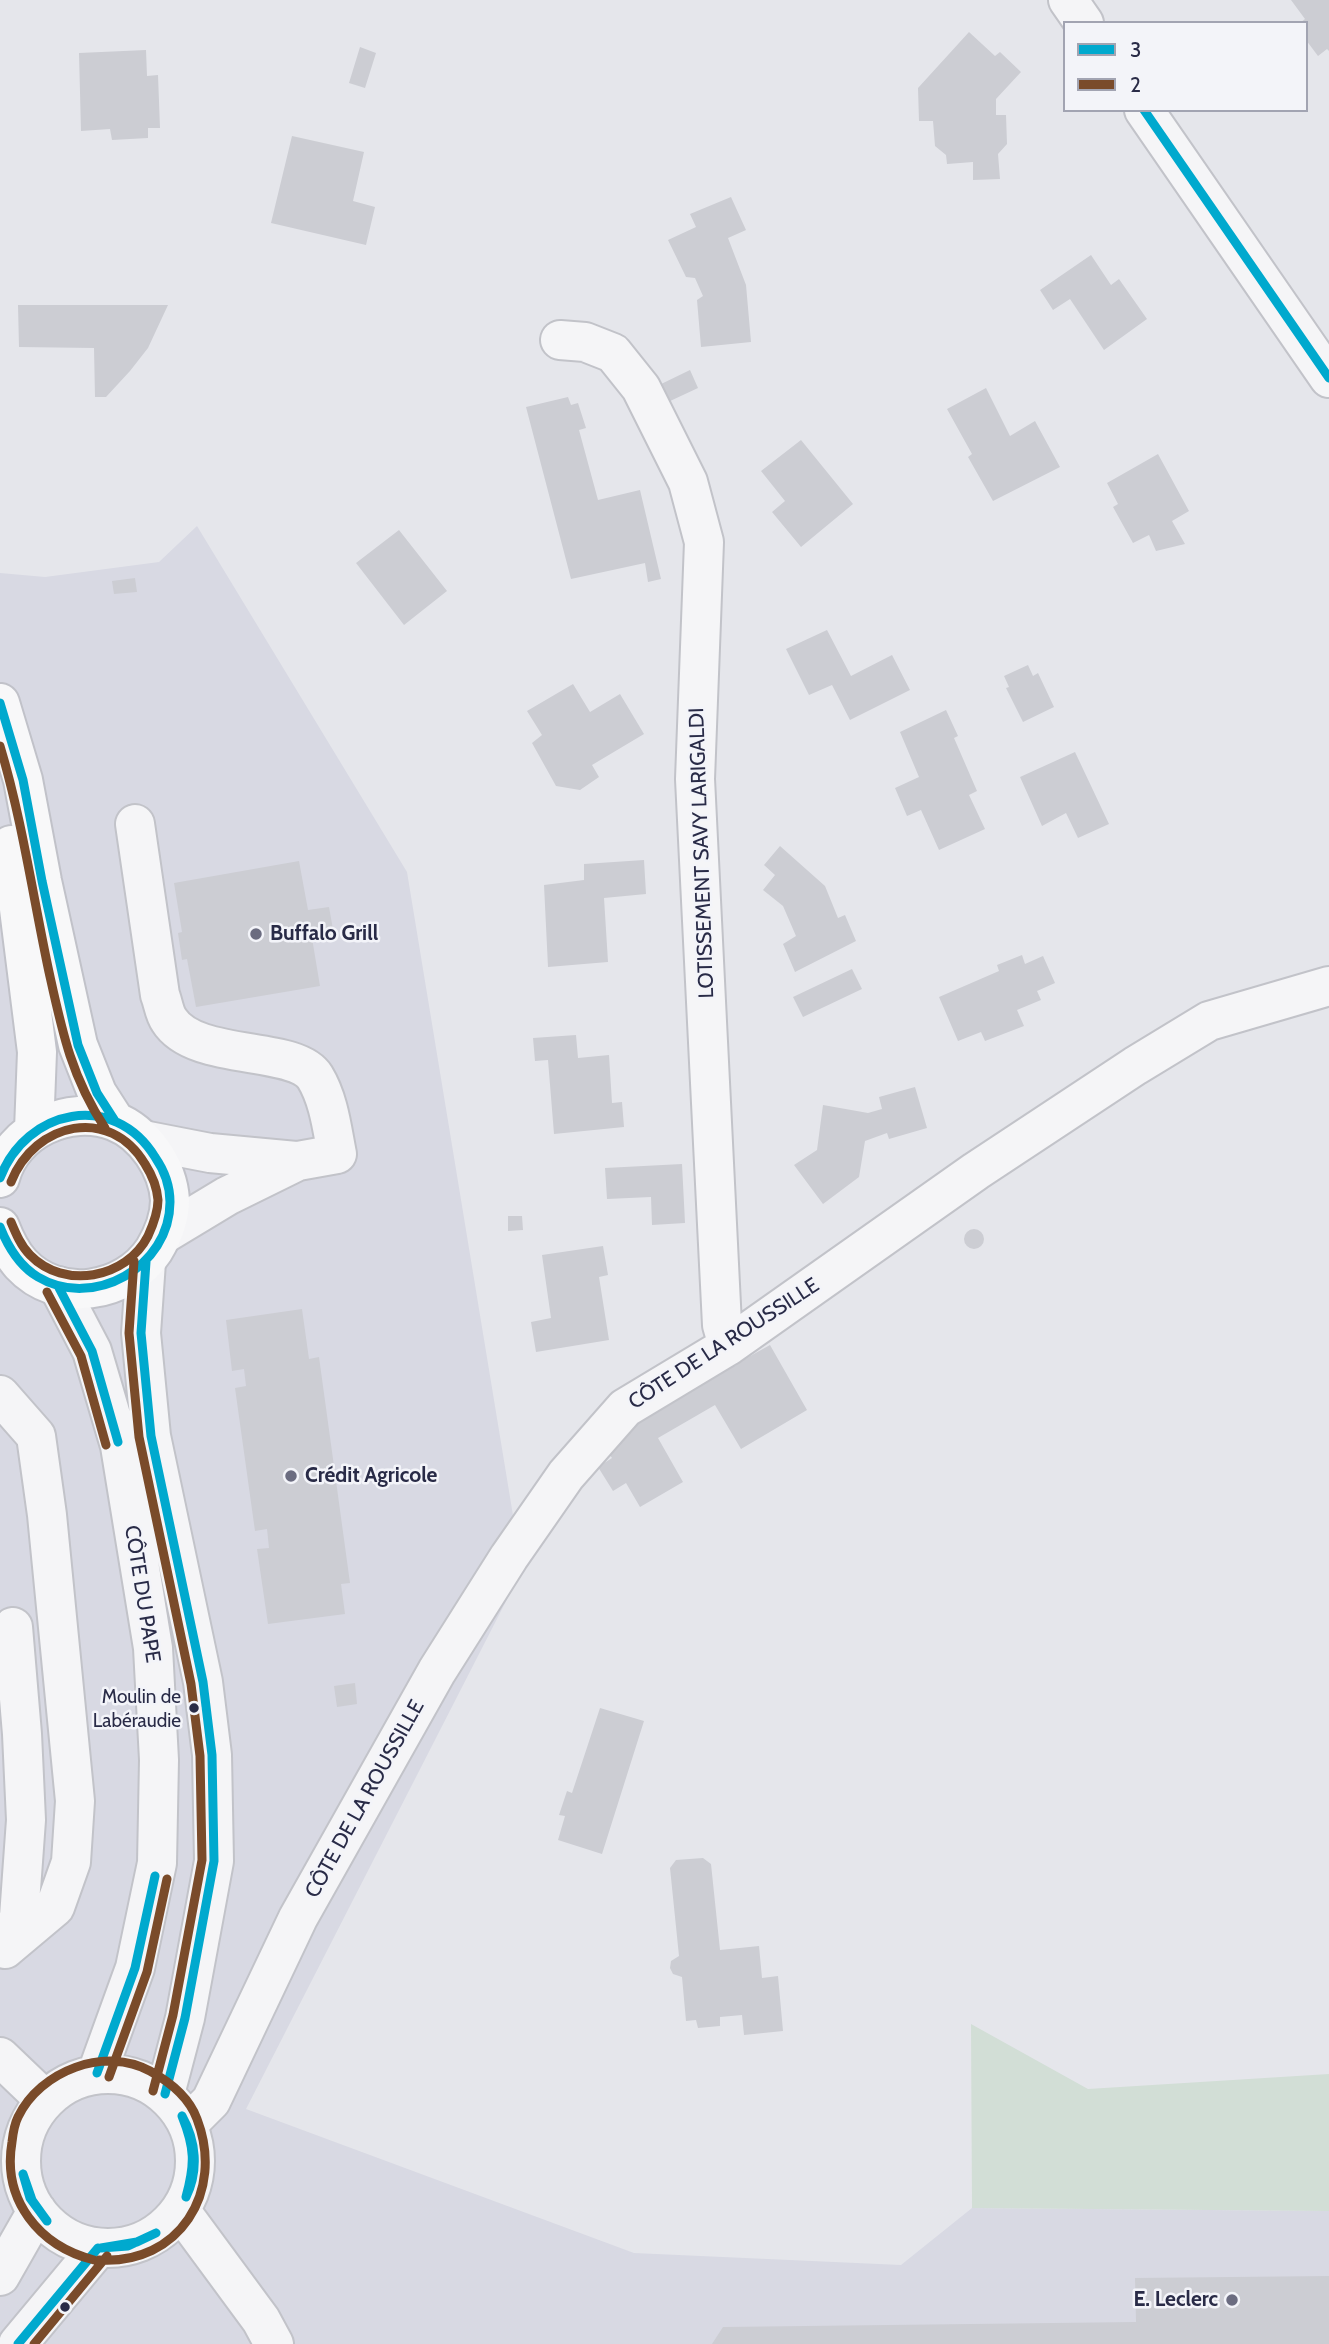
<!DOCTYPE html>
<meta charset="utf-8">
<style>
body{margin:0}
#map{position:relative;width:1329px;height:2344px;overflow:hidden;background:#e5e6eb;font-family:Cabin,sans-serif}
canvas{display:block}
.legend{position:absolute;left:1063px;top:21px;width:245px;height:91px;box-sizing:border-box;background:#f3f4f9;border:2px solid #a2a4b2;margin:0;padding:9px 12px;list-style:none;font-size:21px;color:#292b47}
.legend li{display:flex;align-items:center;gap:14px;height:35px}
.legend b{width:35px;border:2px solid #a2a4b2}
</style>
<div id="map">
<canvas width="1329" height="2344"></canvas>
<ul class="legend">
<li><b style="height:9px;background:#00a9ce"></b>3</li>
<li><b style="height:9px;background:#7a4b2a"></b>2</li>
</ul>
</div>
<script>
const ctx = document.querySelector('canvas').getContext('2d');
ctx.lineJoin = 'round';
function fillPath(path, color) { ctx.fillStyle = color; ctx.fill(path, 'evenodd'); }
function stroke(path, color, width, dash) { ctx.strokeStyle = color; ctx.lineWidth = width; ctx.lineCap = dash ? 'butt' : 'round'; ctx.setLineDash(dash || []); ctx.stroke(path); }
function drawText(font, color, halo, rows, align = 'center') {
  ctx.font = font + ' Cabin,sans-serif'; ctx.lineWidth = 5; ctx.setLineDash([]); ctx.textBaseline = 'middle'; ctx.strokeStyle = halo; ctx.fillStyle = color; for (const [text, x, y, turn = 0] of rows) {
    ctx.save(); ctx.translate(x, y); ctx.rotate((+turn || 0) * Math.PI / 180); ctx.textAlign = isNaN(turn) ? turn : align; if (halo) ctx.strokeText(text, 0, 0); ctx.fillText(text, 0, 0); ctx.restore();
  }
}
const built = new Path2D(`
 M197 526 407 872 522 1570 246 2109 634 2253 901 2265 972 2208 1329 2211V2344H0V573L45 577 159 562Z`);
const green = new Path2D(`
 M971 2024 1088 2089 1329 2074V2211L972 2208Z`);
const building = new Path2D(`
 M1291 0H1329V51L1327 49 1318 56 1306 40V23H1300L1305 19Z
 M969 32 995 56 1000 52 1021 72 996 99V115H1006L1007 144 998 154 1000 179 973 180V162L947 164 946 155 935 146 933 121H919L918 88Z
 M360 47 376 53 365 88 349 83Z
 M146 50 147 76 158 75 160 128H148V138L112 140 110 129 81 131 79 53Z
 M292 136 364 152 353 201 375 207 366 245 271 223Z
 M731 197 746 230 728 238 746 285 751 342 701 347 697 300 703 296 695 278 686 277 668 240 696 227 690 214Z
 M1091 255 1111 285 1119 279 1147 319 1104 350 1070 299 1053 310 1040 290Z
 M18 305H168L148 348 130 371 106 397H95L94 348 19 347Z
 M690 370 698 388 668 402 655 387Z
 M986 388 1010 436 1035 421 1060 467 993 501 968 457 972 454 947 409Z
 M568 397 571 405 578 403 586 428 579 430 598 500 640 490 661 579 648 582 645 563 571 579 526 407Z
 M801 440 853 504 801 547 772 512 785 501 761 471Z
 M1158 454 1189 511 1172 521 1185 544 1156 551 1149 535 1133 543 1113 507 1118 504 1107 483Z
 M399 530 447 591 404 625 356 563Z
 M135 578 137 592 114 594 112 581Z
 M827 630 851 676 892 655 910 690 850 720 832 685 809 695 786 649Z
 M1028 665 1033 676 1038 673 1054 707 1023 722 1006 688 1009 687 1004 676Z
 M573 684 590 712 620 694 644 734 592 765 599 777 580 790 556 786 532 743 542 735 527 711Z
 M946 710 958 736 954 738 977 791 969 795 985 829 939 850 921 810 907 816 895 788 919 777 900 732Z
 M1075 752 1109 824 1078 838 1066 813 1042 826 1020 777Z
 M780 846 825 886 838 918 845 915 856 941 795 972 783 944 796 936 783 906 763 890 775 875 764 865Z
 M644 860 646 894 604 898 608 962 548 967 544 885 584 880V864Z
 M299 861 308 910 329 907 334 935 312 938 320 986 196 1007 187 959 182 960 178 933 182 932 174 883Z
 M1022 955 1025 964 1043 956 1055 983 1037 991 1041 1000 1017 1010 1024 1026 985 1041 981 1032 958 1041 939 997 999 971 997 965Z
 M852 969 862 989 803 1017 793 997Z
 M576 1035 578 1058 609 1055 612 1103 622 1102 624 1127 554 1134 548 1060 535 1061 533 1038Z
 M915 1087 927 1128 889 1139 887 1133 865 1141 859 1177 823 1204 794 1165 817 1150 823 1105 868 1113 882 1109 879 1097Z
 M682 1164 685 1223 652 1225 651 1197 607 1199 605 1168Z
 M508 1216H522L523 1230 508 1231Z
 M964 1239a10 10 0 1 1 20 0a10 10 0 1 1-20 0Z
 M603 1246 608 1275 599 1277 609 1340 536 1352 531 1322 551 1318 542 1255Z
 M302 1309 309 1359 319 1357 350 1583 341 1584 345 1614 268 1624 257 1549 269 1548 267 1529 255 1531 235 1388 246 1386 244 1369 232 1371 226 1320Z
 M770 1345 807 1410 741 1449 715 1405 658 1438 683 1482 640 1507 626 1483 613 1491 598 1467 612 1458 605 1448 644 1415Z
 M355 1683 357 1704 337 1707 334 1686Z
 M600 1708 644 1721 602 1854 558 1840 565 1816 559 1815 567 1791 572 1793Z
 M703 1858 711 1864 720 1950 759 1946 762 1978 778 1976 783 2031 744 2035 742 2015 720 2017V2026L698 2028 696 2020 686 2021 682 1977 673 1974 670 1968 671 1961 679 1956 670 1868 676 1860Z
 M1329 2276V2344H712L723 2327 1136 2322 1135 2278Z`);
const minor = new Path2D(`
 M1068 0 1084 23
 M1144 110 1329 378
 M560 340 585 342 613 353 641 388 688 482 704 542 695 779 722 1325 728 1346
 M135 824 160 995C163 1002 164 1013 169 1020 195 1062 295 1045 315 1077 329 1100 332 1129 337 1154L298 1161 227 1196 164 1234
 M143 1140 210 1153 296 1161
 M146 1262 141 1333 151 1436 203 1682 212 1755 214 1861 185 2018 165 2094
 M58 1286 92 1351 120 1446 153 1648 159 1760 157 1863 135 1968 97 2073
 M0 1395 36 1436 47 1515 75 1801 71 1862 55 1907 5 1949
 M5 1949 19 1917 26 1820 22 1734 13 1627
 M0 2057 45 2100
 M21 2161a87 87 0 1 1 174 0a87 87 0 1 1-174 0Z
 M188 2124 211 2101 298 1918 437 1671 509 1557 566 1475 625 1408 728 1346 976 1171 1135 1066 1209 1021 1329 986
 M180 2210 261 2320 274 2344
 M0 2276 37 2211
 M18 2344 98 2248`);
const major = new Path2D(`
 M0 703 23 780 42 881 78 1045 97 1093 115 1121
 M11 845 37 1052 34 1130
 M0 1178C12 1130 69 1104 114 1121 145 1133 168 1168 170 1200 170 1218 163 1235 154 1250 125 1294 58 1304 21 1264 11 1253 5 1240 0 1227`);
const bus1 = new Path2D(`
 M1144 110 1329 378
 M0 703 23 780 42 881 78 1045 97 1093 115 1121
 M0 1178C26 1109 114 1090 155 1157 164 1170 170 1186 170 1202 170 1267 93 1310 38 1277 19 1266 8 1247 0 1227
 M146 1262 141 1333 151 1436 203 1682 212 1755 214 1861 185 2018 165 2094
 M58 1286 92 1351 118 1442
 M97 2073 135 1968 155 1876
 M182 2116C196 2141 199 2170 186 2197
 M182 2116C195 2148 195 2164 186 2197
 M23 2174 32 2200 47 2221
 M23 2174 30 2198 47 2221
 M101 2248 128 2246 156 2233
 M101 2248 137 2242 156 2233
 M18 2344 98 2248`);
const bus2 = new Path2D(`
 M0 746C22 819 33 897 49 972 62 1031 71 1076 105 1128
 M11 1222C16 1234 21 1246 30 1255 64 1290 126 1279 148 1236 153 1225 158 1212 158 1200 157 1187 152 1175 145 1164 110 1105 35 1122 11 1182
 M134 1261 129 1333 139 1437 191 1684 200 1756 202 1860 173 2015 153 2091
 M47 1292 81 1356 106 1445
 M109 2077 147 1972 167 1879
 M94 2260C39 2246 2 2200 12 2142 13 2133 14 2125 18 2117 40 2071 105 2046 150 2071 170 2082 189 2097 197 2119 225 2192 179 2265 99 2260
 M34 2344 107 2256`);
const markers = [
 [256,934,7,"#6b6c80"],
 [291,1476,7,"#6b6c80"],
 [194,1708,6,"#292b47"],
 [1232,2300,7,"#6b6c80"],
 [65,2307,6,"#292b47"]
];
const busNames = [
 ["Moulin de",181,1697],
 ["Labéraudie",181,1721]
];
const streetNames = [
 ["LOTISSEMENT SAVY LARIGALDI",702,853,-92],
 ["CÔTE DE LA ROUSSILLE",724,1344,-33],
 ["CÔTE DU PAPE",142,1594,81],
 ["CÔTE DE LA ROUSSILLE",365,1799,-61]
];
const poiNames = [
 ["Buffalo Grill",270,934],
 ["Crédit Agricole",305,1476],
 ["E. Leclerc",1218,2300,"right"]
];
fillPath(built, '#d8d9e3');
fillPath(green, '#d2ded6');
fillPath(building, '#cccdd3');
stroke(minor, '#c2c3c9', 42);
stroke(major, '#c1c2c9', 42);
stroke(minor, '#f5f5f7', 38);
stroke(major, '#f8f8f9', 38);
stroke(bus1, '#00a9ce', 9);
stroke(bus2, '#7a4b2a', 9);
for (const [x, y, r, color] of markers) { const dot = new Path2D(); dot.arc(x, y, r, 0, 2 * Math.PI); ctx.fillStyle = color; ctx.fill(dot); stroke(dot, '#f3f4f9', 2.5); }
drawText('19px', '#292b47', '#f3f4f9', busNames, 'right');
drawText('21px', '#292b47', '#f3f4f9', streetNames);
drawText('bold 21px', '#292b47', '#f3f4f9', poiNames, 'left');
</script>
